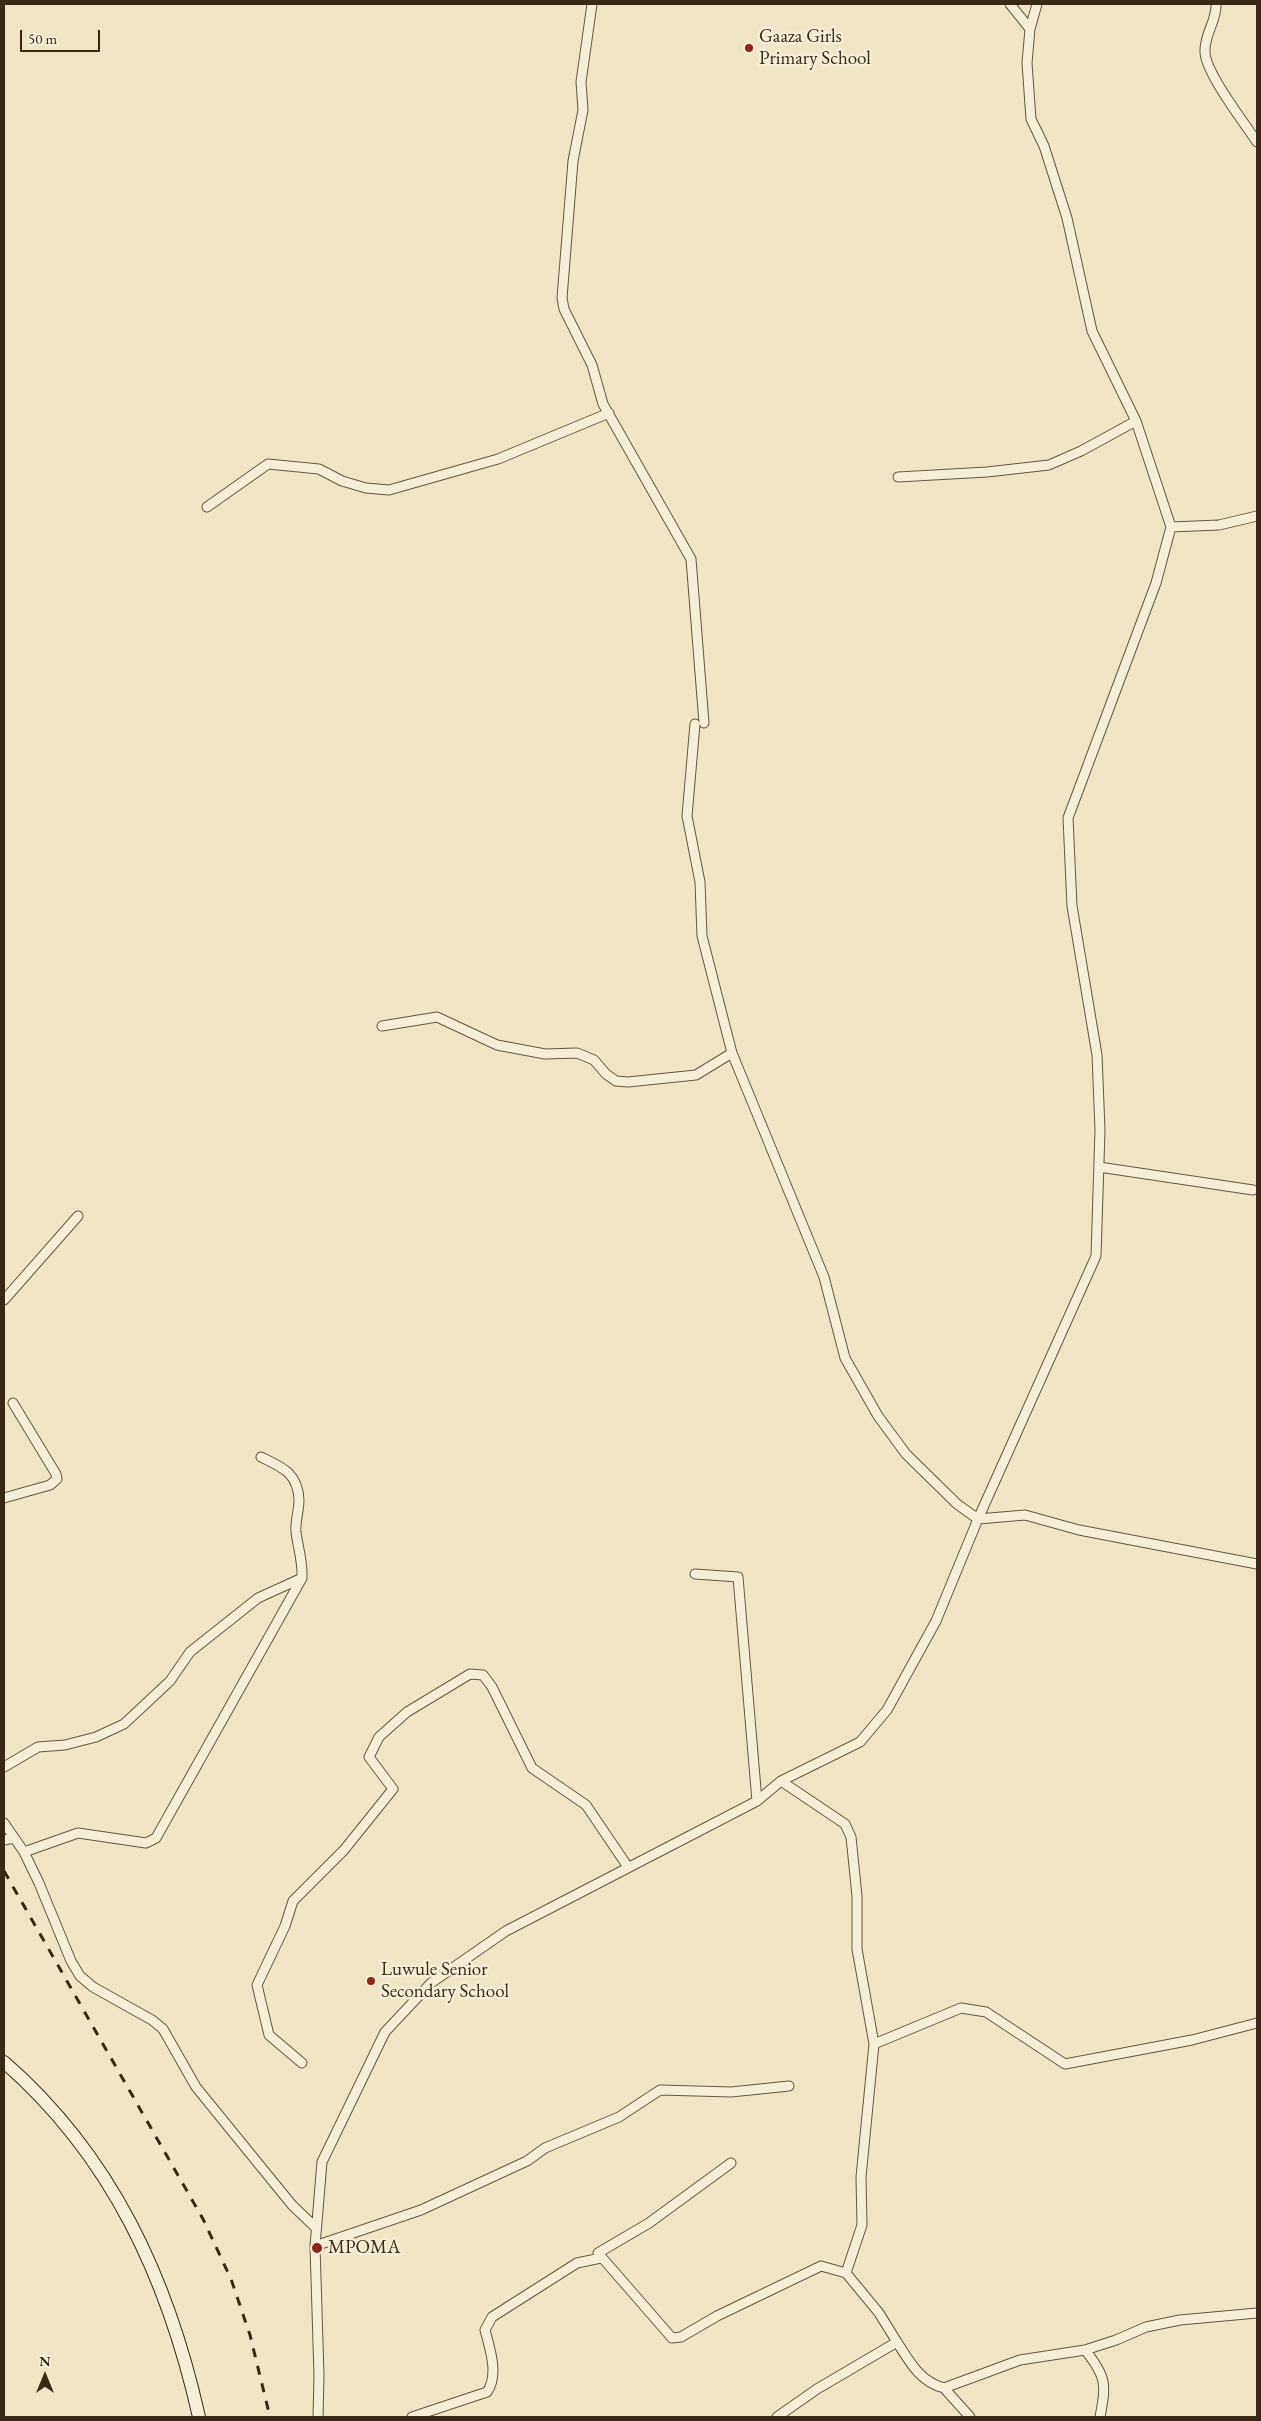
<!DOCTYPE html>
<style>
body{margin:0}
#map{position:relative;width:1261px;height:2421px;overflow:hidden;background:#f0e5c5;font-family:"EB Garamond",serif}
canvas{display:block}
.frame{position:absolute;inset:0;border:5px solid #382917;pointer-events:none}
.north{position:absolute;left:20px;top:2351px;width:50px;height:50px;-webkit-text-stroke:4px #f5eed9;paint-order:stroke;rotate:0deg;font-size:14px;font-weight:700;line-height:20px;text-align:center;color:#382917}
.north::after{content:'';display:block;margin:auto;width:18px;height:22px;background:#382917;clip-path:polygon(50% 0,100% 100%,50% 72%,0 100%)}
.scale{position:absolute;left:20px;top:30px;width:80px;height:22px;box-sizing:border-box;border:2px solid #382917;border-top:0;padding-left:6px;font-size:15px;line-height:18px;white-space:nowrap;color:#382917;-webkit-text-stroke:4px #f5eed9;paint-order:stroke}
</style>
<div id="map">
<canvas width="1261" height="2421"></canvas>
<div class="frame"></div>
<div class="north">N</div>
<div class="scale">50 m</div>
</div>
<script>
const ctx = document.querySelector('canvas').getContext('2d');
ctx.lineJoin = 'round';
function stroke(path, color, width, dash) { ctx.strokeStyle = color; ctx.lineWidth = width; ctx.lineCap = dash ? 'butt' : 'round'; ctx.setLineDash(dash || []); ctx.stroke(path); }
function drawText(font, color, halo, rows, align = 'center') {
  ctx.font = font + ' "EB Garamond",serif'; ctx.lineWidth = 5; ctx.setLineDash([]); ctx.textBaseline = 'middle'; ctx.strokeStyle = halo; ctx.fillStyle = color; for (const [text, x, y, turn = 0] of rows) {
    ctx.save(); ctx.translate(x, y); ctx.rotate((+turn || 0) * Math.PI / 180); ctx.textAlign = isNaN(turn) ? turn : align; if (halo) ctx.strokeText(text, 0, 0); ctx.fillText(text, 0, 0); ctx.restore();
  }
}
const minor = new Path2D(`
 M592 4 581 82 583 110 573 161 562 298 564 309 592 365 603 404 691 559 704 723
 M1010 4 1030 29
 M1216 4C1217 21 1204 34 1205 52 1205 72 1245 124 1257 142
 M898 477 987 472 1049 465 1081 451 1136 421
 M207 507 268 464 319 469 342 481 366 488 389 490 498 459 609 413
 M1171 527 1219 525 1257 516
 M695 724 687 816 700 882 702 936 732 1053 824 1277 845 1358 878 1416 906 1454 957 1504 978 1519 1025 1515 1079 1530 1257 1564
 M382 1026 437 1017 497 1045 545 1054 577 1053 594 1060 606 1074 616 1081 628 1082 696 1075 732 1053
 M1099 1167 1253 1190
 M4 1300 78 1216
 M4 1498 50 1485 57 1479 56 1474 13 1403
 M695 1574 738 1577 757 1801
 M4 1767 38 1747 65 1745 96 1737 124 1724 170 1681 190 1652 258 1598 302 1578
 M781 1781 845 1824 851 1837 857 1896V1949L874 2044 861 2177 862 2225 846 2273
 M4 1823 24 1852 39 1883 71 1961 80 1976 93 1987 152 2020 163 2029 196 2087 292 2205 315 2227
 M4 1840 14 1838
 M24 1852 78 1833 146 1843 156 1838 302 1578C303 1562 298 1548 296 1532 295 1521 299 1511 299 1500 298 1473 282 1467 261 1457
 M874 2044 961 2008 986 2012 1065 2064 1192 2040 1257 2023
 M302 2063 269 2035 257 1985 285 1926 293 1901 344 1850 393 1789 369 1757 379 1737 407 1712 470 1674 483 1675 492 1687 532 1768 586 1805 628 1867
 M315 2246 421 2210 527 2161 545 2148 619 2117 660 2090 731 2092 789 2086
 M598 2253 672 2338 681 2337 717 2316 821 2266 846 2273 879 2313 897 2342
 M598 2253 649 2223 731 2163
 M1085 2350C1107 2377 1106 2385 1100 2417
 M944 2388 970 2417
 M318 2417 319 2375 315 2246 322 2162 385 2032 431 1983 506 1931 757 1801 781 1781 860 1742 887 1710 936 1621 978 1519 1096 1256 1100 1130 1097 1055 1072 906 1068 818 1156 583 1171 527 1136 421 1092 331 1067 218 1044 146 1031 119 1027 63 1030 29 1037 4
 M412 2417 487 2392C499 2375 490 2349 485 2330L492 2317 577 2263 601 2258 599 2254
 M777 2417 817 2389 897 2342C909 2361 920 2382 944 2388L1020 2360 1085 2350 1116 2340 1146 2327 1180 2320 1257 2313`);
const secondary = new Path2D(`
 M4 2062C112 2156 168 2279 199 2417`);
const rail = new Path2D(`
 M4 1871 203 2219 231 2279 250 2335 270 2417`);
const markers = [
 [749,48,5,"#8f2418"],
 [371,1981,5,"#8f2418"],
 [317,2248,6,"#8f2418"]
];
const poiNames = [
 ["Gaaza Girls",759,37],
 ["Primary School",759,59],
 ["Luwule Senior",381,1970],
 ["Secondary School",381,1992],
 ["MPOMA",328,2248]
];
stroke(minor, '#665842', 11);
stroke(secondary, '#382917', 14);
stroke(minor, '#f5eed9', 9);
stroke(secondary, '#f5eed9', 12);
stroke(rail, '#382917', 3, [9, 9]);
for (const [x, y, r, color] of markers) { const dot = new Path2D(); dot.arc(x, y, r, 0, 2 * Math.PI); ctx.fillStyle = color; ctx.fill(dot); stroke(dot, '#f5eed9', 2); }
drawText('19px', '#382917', '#f5eed9', poiNames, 'left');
</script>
